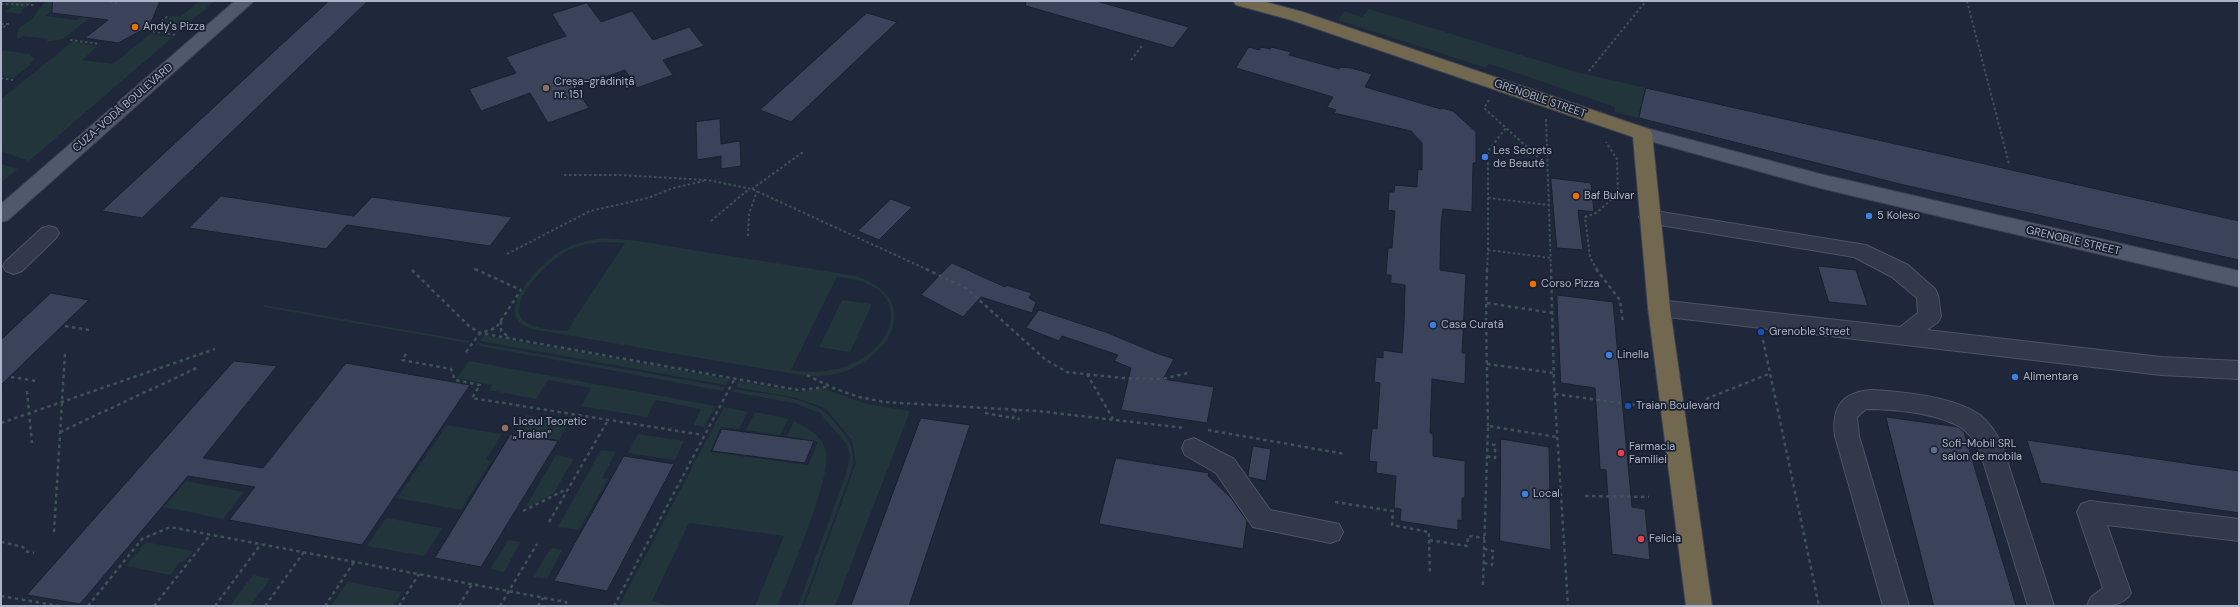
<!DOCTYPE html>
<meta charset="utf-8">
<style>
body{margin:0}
#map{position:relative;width:2240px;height:607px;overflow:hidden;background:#1f273a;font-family:"DM Sans",sans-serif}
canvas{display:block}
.frame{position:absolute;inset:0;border:2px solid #adb4c7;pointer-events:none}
</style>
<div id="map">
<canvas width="2240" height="607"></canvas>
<div class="frame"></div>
</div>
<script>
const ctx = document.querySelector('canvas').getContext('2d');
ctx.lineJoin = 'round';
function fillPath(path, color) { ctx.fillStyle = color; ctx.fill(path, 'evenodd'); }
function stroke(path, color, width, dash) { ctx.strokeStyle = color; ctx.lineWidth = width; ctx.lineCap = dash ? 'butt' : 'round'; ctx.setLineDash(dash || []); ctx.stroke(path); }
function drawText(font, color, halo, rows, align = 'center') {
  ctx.font = font + ' "DM Sans",sans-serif'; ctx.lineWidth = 3.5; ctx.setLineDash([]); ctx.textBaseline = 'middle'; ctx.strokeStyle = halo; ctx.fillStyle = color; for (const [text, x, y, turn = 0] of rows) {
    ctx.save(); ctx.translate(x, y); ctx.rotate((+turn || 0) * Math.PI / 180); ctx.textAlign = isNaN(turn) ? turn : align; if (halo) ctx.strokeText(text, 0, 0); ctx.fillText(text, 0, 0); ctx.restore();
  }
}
const green = new Path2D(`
 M1 1H34L22 10 21 14 5 12 15 4Z
 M45 1H63L45 16 77 20 96 6 103 7 63 39 46 42 49 39 23 36 19 39 16 37 19 28 32 19Z
 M199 1H215L178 32 155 29 172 16 180 17Z
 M1369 9 1577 72 1646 88 1638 118 1614 112 1615 107 1505 69 1489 64 1486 68 1338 20 1345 11 1362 17Z
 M150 34 173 37 29 161 1 151V99L72 42 98 46 82 60 113 64Z
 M1 50 30 54 34 59 30 65 14 78 1 76Z
 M1 164 18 169 1 183Z
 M603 238 631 240 856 276C925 299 891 359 837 374 824 377 808 376 794 374L537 330C486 321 537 266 559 252 572 244 587 240 603 238ZM603 242 625 243 567 331C554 330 533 329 523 320 505 302 551 260 565 252 577 246 590 243 603 242ZM837 277C937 285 885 387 791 370Z
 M842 300 872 304 850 352 819 347Z
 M264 305 469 341 468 343 263 307Z
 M484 335 729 379 726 385 480 341Z
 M477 343 725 387 723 391 475 345Z
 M469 361 716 406 704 427 693 425 701 409 656 400 647 417 581 406 591 388 548 380 536 399 489 390 492 385 457 378Z
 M739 381 798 392 821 388 867 404 910 411 835 606H804L856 463 852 440 825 408 796 398 736 387Z
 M734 389C762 394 797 395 822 410 829 414 835 423 841 430 852 442 856 456 851 472L802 606H798L847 471 850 456 847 445 820 413 794 403 733 392Z
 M724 407 748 412 739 429 721 427 710 452 808 465 818 442 787 436 794 421C807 427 823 436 826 452 832 478 789 575 778 606H755L784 536 689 523 652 601 672 606H619Z
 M755 412 788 419 780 435 746 430Z
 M526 415 569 423 559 440 514 433Z
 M447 425 502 434 486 459 491 461 461 510 397 498Z
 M638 434 684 441 675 460 628 453Z
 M601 450 616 452 602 478 608 479 579 530 558 527Z
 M556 455 574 459 553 494 525 508Z
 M186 481 244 492 223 519 164 507Z
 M386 518 442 528 425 556 367 546Z
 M508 540 521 542 504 572 490 569Z
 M146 542 193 551 184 562H180L170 575 126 566Z
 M550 548 562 550 547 579 534 577Z
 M253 575 270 579 250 606H230Z
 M347 582 402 592 393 606H331Z`);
const building = new Path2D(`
 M53 1H160L152 20 146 28 118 43 85 38 108 20 52 13Z
 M329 1H368L142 218 102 211Z
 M1026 1H1096L1189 27 1173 48 1026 6Z
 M587 3 601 22 632 11 653 40 689 27 704 46 663 60 673 75 637 88 625 70 575 88 589 108 548 123 530 93 481 111 469 89 516 73 506 57 566 36 552 14Z
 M867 13 897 22 791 122 760 110Z
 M1249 47 1259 50 1261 47 1270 49 1271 47 1291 52 1289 55 1339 69 1340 67 1351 68 1372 74 1365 87 1441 109 1442 108 1453 111 1476 132V163H1473L1472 212 1443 209 1441 224 1440 270 1466 274 1462 353H1466L1465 384 1432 379 1430 433 1433 434V456L1465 461V498H1462V521L1458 520V530L1400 521 1401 509 1394 508 1396 476 1376 473 1377 462 1369 461 1372 428 1377 429 1380 383 1374 382 1376 357 1383 358V350L1402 353 1404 325 1405 285 1391 283V275H1386L1388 248H1392L1395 211 1388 210 1389 192H1394L1395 185 1417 187 1418 169 1422 170V143L1411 131 1334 113 1336 110 1327 107 1333 97 1236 68Z
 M1646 88 2239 221V260L1904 185 1639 118Z
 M720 119 721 144 740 141 741 166 721 169V156L697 160 696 122Z
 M1551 178 1591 183 1594 212 1578 210 1583 250 1557 248Z
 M221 196 354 216 372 197 512 217 490 246 347 225 326 249 189 228Z
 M891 199 912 207 879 240 858 231Z
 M952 263 1005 287 1006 285 1032 293 1029 298 1036 302 1032 313 981 297 963 317 921 295Z
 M1818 266 1856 270 1868 306 1829 302Z
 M51 293 89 300 1 385V340Z
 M1557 295 1613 302 1632 507 1645 509 1650 560 1612 554 1606 470 1600 469 1595 388 1561 383Z
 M1039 310 1108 333 1156 353 1174 359 1163 379 1214 387 1207 423 1121 410 1131 368 1114 361 1118 355 1062 336 1059 341 1026 328Z
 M234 361 277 366 203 458 263 468 346 363 470 385 362 545 229 520 255 487 188 476 80 604 27 595Z
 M1886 417 1958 427 1964 432 2016 606H1934Z
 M921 418 970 425 909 606H851Z
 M722 429 814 441 805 463 712 451Z
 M511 434 558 441 481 567 435 558Z
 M1501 439 1549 447 1551 550 1500 541Z
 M2027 440 2239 471V513L2041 483Z
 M1253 446 1271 449 1266 481 1248 477Z
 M624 456 674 464 607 591 554 581Z
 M1116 458 1209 473 1208 476 1231 498 1247 521 1243 549 1099 524Z`);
const pathFar1 = new Path2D(`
 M105 1 117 3
 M1967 1 2009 164
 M1 4 35 5
 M1 24H8L1 29
 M143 30 176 35
 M150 31 169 15
 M70 40 100 44
 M1131 60 1142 46
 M1589 71 1646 1
 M1 78 13 80
 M1489 100 1484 108 1548 166
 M1546 119 1551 270
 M564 175H619L707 180 752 189 928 270
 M752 189 803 152
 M1488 198 1549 205
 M711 221 749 189
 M748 236 749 214 757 191
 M1488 250V151L1506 128
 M507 254 590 211 648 198 673 188 704 181
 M474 269 477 270
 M1487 270 1488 250 1551 258
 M1597 270 1590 257 1585 217 1596 213 1618 194 1617 159 1606 142`);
const path = new Path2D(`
 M475 269 521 290
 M926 269 966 288 1046 360 1067 372 1122 378 1162 379 1188 373
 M1487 269 1486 318 1488 426
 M1551 269 1554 384 1568 606
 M1596 269 1620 300 1623 323
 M412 270 469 326 480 333 798 390 827 387
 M1487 303 1553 313
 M501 321V331L510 338
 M65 326 89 330
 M1763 340 1819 606
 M466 352 480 333 496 328 521 290
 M406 354 402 360 451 369 455 380 480 385 472 398 703 435
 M1487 364 1554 373
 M1087 374 1113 419
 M807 375 833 388 859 397 884 402 1037 411 1185 428
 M11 377 37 381
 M27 391 32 443
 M1555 394 1635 405
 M1706 399 1771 373
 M1016 409 1013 418 1020 419
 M985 413 1013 418
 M1 423 215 349
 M1208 430 1345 454
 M60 432 199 367
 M1487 456 1495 458V445L1488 444
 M1585 496 1649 497
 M1335 502 1393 511 1392 525 1429 532V540L1467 546 1468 536 1485 538
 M523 511 567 489
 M549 522 608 420
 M54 532 65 353
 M1429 540 1430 575
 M1 542 23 547 25 551 34 553
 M1484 563 1492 565 1493 551 1485 549
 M1483 585 1488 426 1557 437
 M1 596 59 606
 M88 606 142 539 170 527 566 602 568 606
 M154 606 210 535
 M215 606 261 544
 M265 606 304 552
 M325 606 354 562
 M399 606 419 574
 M459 606 472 584
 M500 606 537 544
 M538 606 543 598
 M614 606 735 378`);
const minor = new Path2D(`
 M1649 210 1866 245 1908 265 1935 289 1938 295 1941 316 1938 322 1927 330 2161 357 2239 361V379L2161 375 1659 316 1651 314 1648 308 1651 302 1659 300 1900 327 1918 313 1917 298 1892 277 1854 257 1642 222 1639 217 1642 212Z
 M49 226 56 228 59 233 56 238 22 271 14 274 6 271 3 266 6 261 42 228Z
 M1874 390C1905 392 1955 397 1980 415 1990 423 1997 434 2002 445L2054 606H2028L1979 448C1974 440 1968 432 1960 427 1937 413 1893 409 1866 409L1857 417 1859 436 1909 606H1883L1835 436C1831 406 1843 391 1874 390Z
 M1194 438 1234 459 1270 510 1339 524 1343 532 1339 540 1330 543 1253 527 1216 473 1185 455 1182 448 1185 441Z
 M2090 501 2239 519V541L2107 525 2131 593C2123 607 2105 606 2087 606L2091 597 2103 588 2077 512 2081 504Z`);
const major = new Path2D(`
 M235 1H254L8 220 1 222V204Z
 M1642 127 1820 174 2239 271V287L1820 188 1635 137 1632 133 1635 129Z`);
const highway = new Path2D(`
 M1233 1H1262L1303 12 1649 129 1652 133 1670 308 1712 606H1686L1648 308 1633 137 1291 20 1236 5Z`);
const markers = [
 [135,27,4,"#e8710a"],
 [546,88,4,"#8d6e63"],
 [1485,157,4,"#3f7fe0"],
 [1576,196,4,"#e8710a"],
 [1869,216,4,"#3f7fe0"],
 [1533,284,4,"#e8710a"],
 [1433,325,4,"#3f7fe0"],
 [1761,332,4,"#1a4fb4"],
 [1609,355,4,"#3f7fe0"],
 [2015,377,4,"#3f7fe0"],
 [1628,406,4,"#1a4fb4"],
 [505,428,4,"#8d6e63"],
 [1934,450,4,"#5c6f8a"],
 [1621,453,4,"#e0444e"],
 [1525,494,4,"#3f7fe0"],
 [1641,539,4,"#e0444e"]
];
const poiNames = [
 ["Andy's Pizza",143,27],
 ["Creșa-grădiniță",554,82],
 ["nr. 151",554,95],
 ["Les Secrets",1493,151],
 ["de Beauté",1493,164],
 ["Baf Bulvar",1584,196],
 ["5 Koleso",1877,216],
 ["Corso Pizza",1541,284],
 ["Casa Curată",1441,325],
 ["Grenoble Street",1769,332],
 ["Linella",1617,355],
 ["Alimentara",2023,377],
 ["Traian Boulevard",1636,406],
 ["Liceul Teoretic",513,422],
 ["„Traian“",513,435],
 ["Sofi-Mobil SRL",1942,444],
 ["salon de mobila",1942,457],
 ["Farmacia",1629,447],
 ["Familiei",1629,460],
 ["Local",1533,494],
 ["Felicia",1649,539]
];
const streetNames = [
 ["GRENOBLE STREET",1540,99,19],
 ["CUZA-VODĂ BOULEVARD",123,108,-41],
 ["GRENOBLE STREET",2073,241,13]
];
fillPath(green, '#21353b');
fillPath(building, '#3a435a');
stroke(building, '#1a2131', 1);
stroke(minor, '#4d5465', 2);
stroke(major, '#3c4354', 2);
stroke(highway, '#3a4152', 2);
stroke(pathFar1, '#3e5258', 2, [2.5, 2.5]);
stroke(path, '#3e5258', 2.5, [3.5, 3.5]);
fillPath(minor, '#32394a');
fillPath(major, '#50586b');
fillPath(highway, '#71684f');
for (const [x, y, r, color] of markers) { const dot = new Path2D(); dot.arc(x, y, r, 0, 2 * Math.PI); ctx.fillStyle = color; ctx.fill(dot); stroke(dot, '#181f2f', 1.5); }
drawText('11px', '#adb4c7', '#181f2f', poiNames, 'left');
drawText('11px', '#adb4c7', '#181f2f', streetNames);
</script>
